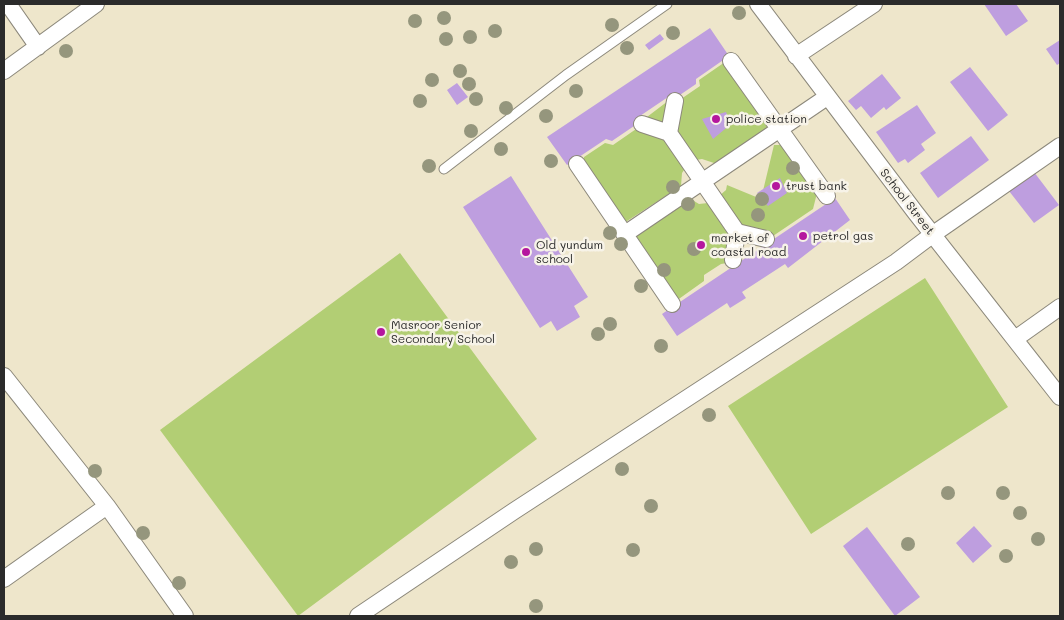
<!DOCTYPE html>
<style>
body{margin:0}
#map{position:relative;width:1064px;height:620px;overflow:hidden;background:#eee6cb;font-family:Mali,sans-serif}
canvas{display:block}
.frame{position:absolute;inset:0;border:5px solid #2b2b2b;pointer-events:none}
</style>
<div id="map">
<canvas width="1064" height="620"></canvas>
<div class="frame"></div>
</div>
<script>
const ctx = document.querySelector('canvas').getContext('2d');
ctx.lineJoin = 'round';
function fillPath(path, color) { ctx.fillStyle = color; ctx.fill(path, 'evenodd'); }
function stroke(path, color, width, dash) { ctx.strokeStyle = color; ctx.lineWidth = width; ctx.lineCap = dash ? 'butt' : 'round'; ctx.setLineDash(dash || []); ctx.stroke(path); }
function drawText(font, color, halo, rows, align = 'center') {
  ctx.font = font + ' Mali,sans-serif'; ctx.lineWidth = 5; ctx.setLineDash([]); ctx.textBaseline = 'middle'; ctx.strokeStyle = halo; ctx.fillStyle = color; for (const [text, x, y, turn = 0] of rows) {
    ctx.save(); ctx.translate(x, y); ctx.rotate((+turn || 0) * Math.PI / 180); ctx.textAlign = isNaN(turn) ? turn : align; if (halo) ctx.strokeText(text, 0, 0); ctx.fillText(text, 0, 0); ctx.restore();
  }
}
const green = new Path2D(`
 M725 62 768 126 764 132 717 164 702 159 696 160 674 128 681 99 700 86 699 80Z
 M668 101 665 128 643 120Z
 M639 127 665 136 686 167 682 173 681 186 624 223 583 163 584 157 605 143 613 145Z
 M774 145H780L785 147 817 193 813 209 773 236 741 227 719 196 726 190 727 185 761 199Z
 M689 198 699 204 708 203 730 233 727 263 721 264 704 275V281L676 301 636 238 640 231Z
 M400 253 537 439 298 616 160 430Z
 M925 278 1008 407 811 534 728 406Z`);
const building = new Path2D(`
 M984 4H1016L1028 21 1006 36Z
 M710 28 729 56 696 79V84L674 99 668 97 637 118V124L612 141 606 139 567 165 547 137Z
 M660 34 664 39 649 50 645 45Z
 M1060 40V63L1057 65 1046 49Z
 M970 67 1008 115 988 131 950 82Z
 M882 74 901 98 886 110 884 107 871 118 861 106 856 110 848 101Z
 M457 83 468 97 457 105 447 90Z
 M917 105 936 133 921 144 925 150 908 163 905 159 898 163 876 132Z
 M726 112 731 124 713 139 702 119Z
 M971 136 989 160 938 198 920 173Z
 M1034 172 1059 205 1034 223 1009 191Z
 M511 176 588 297 574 306 580 317 557 331 551 321 540 328 463 207Z
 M780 178 787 193 768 206 757 193Z
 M835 198 850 220 788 268 785 264 742 292 746 298 730 308 727 303 677 336 662 314Z
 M974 526 992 546 973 563 956 543Z
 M867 527 920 597 895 616 843 546Z`);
const lane = new Path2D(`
 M444 169 566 75 667 4`);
const street = new Path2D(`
 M8 4 38 47
 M758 4 915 212 1060 397
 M796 56 874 4
 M731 61 827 196
 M4 71 96 4
 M642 124 669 133 737 232 733 260
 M669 133 675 101
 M577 164 672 304
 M737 232 766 239
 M625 234 827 97
 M1015 339 1060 307
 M4 376 107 506 185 616
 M4 579 107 506
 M358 616 514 511 896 262 932 235 1060 146`);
const trees = [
 [739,13],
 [444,18],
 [415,21],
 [612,25],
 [495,31],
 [673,33],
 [470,37],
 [446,39],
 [627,48],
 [66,51],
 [460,71],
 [432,80],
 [469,84],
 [576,91],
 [476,99],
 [420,101],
 [506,108],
 [546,116],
 [471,131],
 [501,149],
 [551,161],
 [429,166],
 [793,168],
 [673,187],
 [762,199],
 [688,204],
 [758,215],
 [610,233],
 [621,244],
 [694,249],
 [664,270],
 [641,286],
 [610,324],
 [598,334],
 [661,346],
 [709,415],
 [622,469],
 [95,471],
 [948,493],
 [1003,493],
 [651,506],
 [1020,513],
 [143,533],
 [1038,539],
 [908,544],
 [536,549],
 [633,550],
 [1006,556],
 [511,562],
 [179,583],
 [536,606]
];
const markers = [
 [716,119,5,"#b5179e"],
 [776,186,5,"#b5179e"],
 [803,236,5,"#b5179e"],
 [701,245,5,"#b5179e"],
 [526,252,5,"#b5179e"],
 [381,332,5,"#b5179e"]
];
const poiNames = [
 ["police station",726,119],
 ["trust bank",786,186],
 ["petrol gas",813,236],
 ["market of",711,238],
 ["coastal road",711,252],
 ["Old yundum",536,245],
 ["school",536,259],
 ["Masroor Senior",391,325],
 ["Secondary School",391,339]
];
const streetNames = [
 ["School Street",907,202,52]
];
fillPath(green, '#b2ce74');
fillPath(building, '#be9edf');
stroke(lane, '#8c887b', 11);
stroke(street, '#8c887b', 18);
stroke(lane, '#fff', 9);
stroke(street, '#fff', 16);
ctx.fillStyle = '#95967d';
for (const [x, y] of trees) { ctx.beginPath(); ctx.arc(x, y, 7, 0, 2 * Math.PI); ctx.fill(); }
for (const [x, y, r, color] of markers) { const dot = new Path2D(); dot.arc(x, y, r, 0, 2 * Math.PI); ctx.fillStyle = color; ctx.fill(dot); stroke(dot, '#f7f3e8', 2); }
drawText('12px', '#2b2b2b', '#f7f3e8', poiNames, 'left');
drawText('12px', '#2b2b2b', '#f7f3e8', streetNames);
</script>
